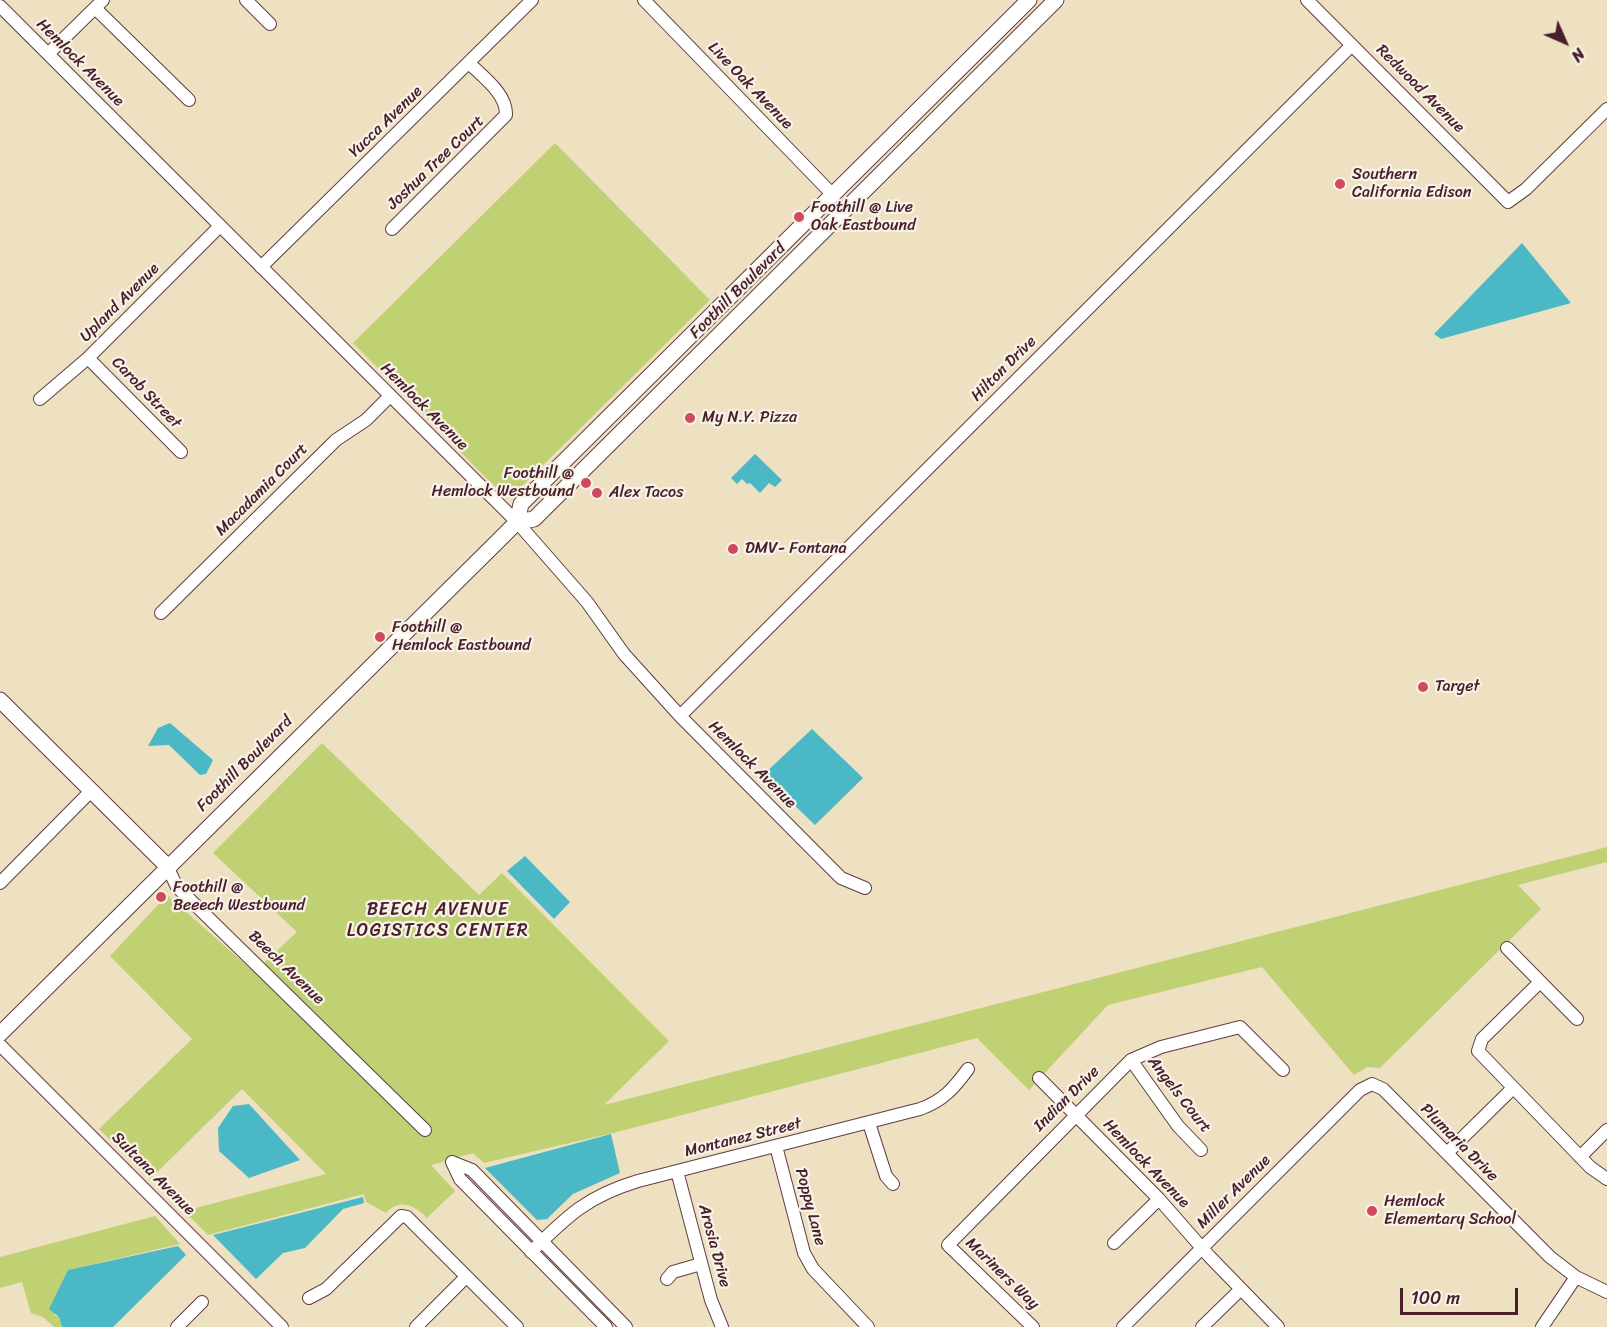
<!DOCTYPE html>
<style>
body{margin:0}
#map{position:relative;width:1607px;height:1327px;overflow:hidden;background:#ede1c2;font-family:Sriracha,sans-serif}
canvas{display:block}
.north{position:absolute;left:1535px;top:12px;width:60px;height:60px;-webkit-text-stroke:4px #f7f3e8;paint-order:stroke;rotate:135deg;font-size:16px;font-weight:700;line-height:24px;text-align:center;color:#4a1f2b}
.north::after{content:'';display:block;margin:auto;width:21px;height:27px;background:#4a1f2b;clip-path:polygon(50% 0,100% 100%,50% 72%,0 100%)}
.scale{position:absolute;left:1400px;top:1288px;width:118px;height:27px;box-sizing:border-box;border:3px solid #4a1f2b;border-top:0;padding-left:8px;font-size:18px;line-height:21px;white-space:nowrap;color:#4a1f2b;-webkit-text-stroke:4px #f7f3e8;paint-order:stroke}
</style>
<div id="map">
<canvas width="1607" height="1327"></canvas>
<div class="north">N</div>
<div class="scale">100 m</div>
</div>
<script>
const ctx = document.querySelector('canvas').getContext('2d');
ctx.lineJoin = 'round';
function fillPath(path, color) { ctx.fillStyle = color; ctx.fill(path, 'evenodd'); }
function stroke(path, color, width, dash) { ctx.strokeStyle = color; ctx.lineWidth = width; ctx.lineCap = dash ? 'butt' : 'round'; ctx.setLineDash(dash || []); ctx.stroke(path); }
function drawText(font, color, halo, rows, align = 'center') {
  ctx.font = font + ' Sriracha,sans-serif'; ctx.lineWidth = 4.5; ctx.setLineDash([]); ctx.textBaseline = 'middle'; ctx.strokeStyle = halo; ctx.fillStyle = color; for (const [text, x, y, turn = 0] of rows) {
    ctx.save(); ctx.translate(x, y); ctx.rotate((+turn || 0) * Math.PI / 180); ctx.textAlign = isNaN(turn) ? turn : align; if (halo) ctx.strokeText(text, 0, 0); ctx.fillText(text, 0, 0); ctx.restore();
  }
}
const green = new Path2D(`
 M555 143 710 300 514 494 501 493 353 343Z
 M322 743 479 895 502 873 669 1041 604 1105 1607 847V862L1518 885 1541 909 1380 1068 1367 1067 1354 1075 1262 967 1108 1005 1029 1090 977 1038 613 1133 484 1163 473 1153 431 1165 455 1191 427 1218C415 1205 399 1198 386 1213L366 1202 364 1194 208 1235 184 1211 326 1174 242 1089 150 1179 99 1129 192 1039 110 956 167 895 254 972 297 932 213 853Z
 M155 1216 180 1244 68 1270 54 1315 59 1317 62 1327H54L43 1317 31 1313 22 1282 0 1288V1257Z`);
const water = new Path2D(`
 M1522 243 1571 303 1441 339 1434 334Z
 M755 454 782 480 775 487 769 483 760 493 750 483 747 484 742 479 737 484 731 478Z
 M170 723 213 760 206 774 200 775 169 745 148 746 158 728Z
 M812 729 863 778 815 825 763 775Z
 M525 856 570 902 554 919 507 871Z
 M249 1104 300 1160 249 1178 219 1151 218 1128 233 1106Z
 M611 1134 620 1173 573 1194 547 1219 537 1220 485 1168Z
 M363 1197 364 1203 343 1209 305 1248 283 1253 256 1279 213 1235Z
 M178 1246 186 1255 113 1327H62L59 1317 49 1309 68 1270Z`);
const minor = new Path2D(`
 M246 0 270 24
 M644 0 833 195
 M1307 0 1508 202 1526 189 1607 109
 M0 6 517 522 587 602 624 654 680 716 841 878 865 888
 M95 8 189 100
 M48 54 103 0
 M392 229 506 115C507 94 483 77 469 63
 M261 267 532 0
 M88 358 181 452
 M40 399 88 358 220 226
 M161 613 336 440 366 420 390 396
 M680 716 1352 45
 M167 866 177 887 425 1130
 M0 883 91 791
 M1507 948 1577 1019
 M1540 982 1482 1039 1478 1051 1590 1167 1607 1179
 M0 1045 282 1327
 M1131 1060 1178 1126 1201 1150
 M1039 1078 1159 1199 1209 1256 1278 1327
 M869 1123 886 1176 893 1184
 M776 1146 804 1253 813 1269 868 1327
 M1447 1153 1513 1088
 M1580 1157 1607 1130
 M452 1162 472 1170 626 1327
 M452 1162 460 1179 606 1327
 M677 1171 711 1300 722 1327
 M1114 1243 1159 1199
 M531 1252C568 1215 588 1196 638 1181L920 1109C943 1101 954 1088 968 1069
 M667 1279 673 1272 701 1264
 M309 1298 326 1289 401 1216 407 1217 517 1327
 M177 1327 202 1302
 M416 1327 466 1277
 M1033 1327 948 1245 1131 1060 1161 1047 1240 1027 1283 1070
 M1123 1327 1360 1090 1372 1084 1383 1089 1550 1257 1576 1277 1607 1292
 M1202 1327 1241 1289
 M1542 1327 1576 1277`);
const major = new Path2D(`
 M517 522 521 504 1029 0
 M0 700 167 866
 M0 1034 497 542 517 522 534 519 1056 0`);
const markers = [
 [1340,184,6,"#d1495b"],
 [799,217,6,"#d1495b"],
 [690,418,6,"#d1495b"],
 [586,483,6,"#d1495b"],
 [597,493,6,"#d1495b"],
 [733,549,6,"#d1495b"],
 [380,637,6,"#d1495b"],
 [1423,687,6,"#d1495b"],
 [161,897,6,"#d1495b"],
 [1372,1211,6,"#d1495b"]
];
const streetNames = [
 ["Hemlock Avenue",80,63,45],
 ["Live Oak Avenue",750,86,46],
 ["Redwood Avenue",1420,89,45],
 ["Yucca Avenue",386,122,-44],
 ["Joshua Tree Court",436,163,-44],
 ["Foothill Boulevard",738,291,-45],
 ["Upland Avenue",120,303,-45],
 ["Hilton Drive",1004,369,-45],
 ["Carob Street",146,393,46],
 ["Hemlock Avenue",424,407,45],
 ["Macadamia Court",262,490,-45],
 ["Foothill Boulevard",245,764,-45],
 ["Hemlock Avenue",752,765,45],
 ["Beech Avenue",286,968,44],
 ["Angels Court",1179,1095,52],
 ["Indian Drive",1067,1099,-45],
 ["Montanez Street",743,1138,-14],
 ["Plumaria Drive",1459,1143,45],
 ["Hemlock Avenue",1146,1164,46],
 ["Sultana Avenue",153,1174,45],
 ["Miller Avenue",1234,1192,-45],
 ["Poppy Lane",810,1207,75],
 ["Arosia Drive",714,1246,75],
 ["Mariners Way",1002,1274,44]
];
const poiNames = [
 ["Southern",1352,175],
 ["California Edison",1352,193],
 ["Foothill @ Live",811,208],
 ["Oak Eastbound",811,226],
 ["My N.Y. Pizza",702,418],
 ["Foothill @",574,474,"right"],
 ["Hemlock Westbound",574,492,"right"],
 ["Alex Tacos",609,493],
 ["DMV- Fontana",745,549],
 ["Foothill @",392,628],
 ["Hemlock Eastbound",392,646],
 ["Target",1435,687],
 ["Foothill @",173,888],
 ["Beeech Westbound",173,906],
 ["Hemlock",1384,1202],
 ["Elementary School",1384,1220]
];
const neighbourhoodNames = [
 ["BEECH AVENUE",438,910],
 ["LOGISTICS CENTER",438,931]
];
fillPath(green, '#c0d173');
fillPath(water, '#4bb8c6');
stroke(minor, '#623c42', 14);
stroke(major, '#623c42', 17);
stroke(minor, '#fff', 12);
stroke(major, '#fff', 15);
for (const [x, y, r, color] of markers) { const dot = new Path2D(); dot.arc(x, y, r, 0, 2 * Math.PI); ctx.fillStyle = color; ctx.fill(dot); stroke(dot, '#f7f3e8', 2); }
drawText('16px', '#4a1f2b', '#f7f3e8', streetNames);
drawText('16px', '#4a1f2b', '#f7f3e8', poiNames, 'left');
ctx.letterSpacing = '1.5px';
drawText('18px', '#4a1f2b', '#f7f3e8', neighbourhoodNames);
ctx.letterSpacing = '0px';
</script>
